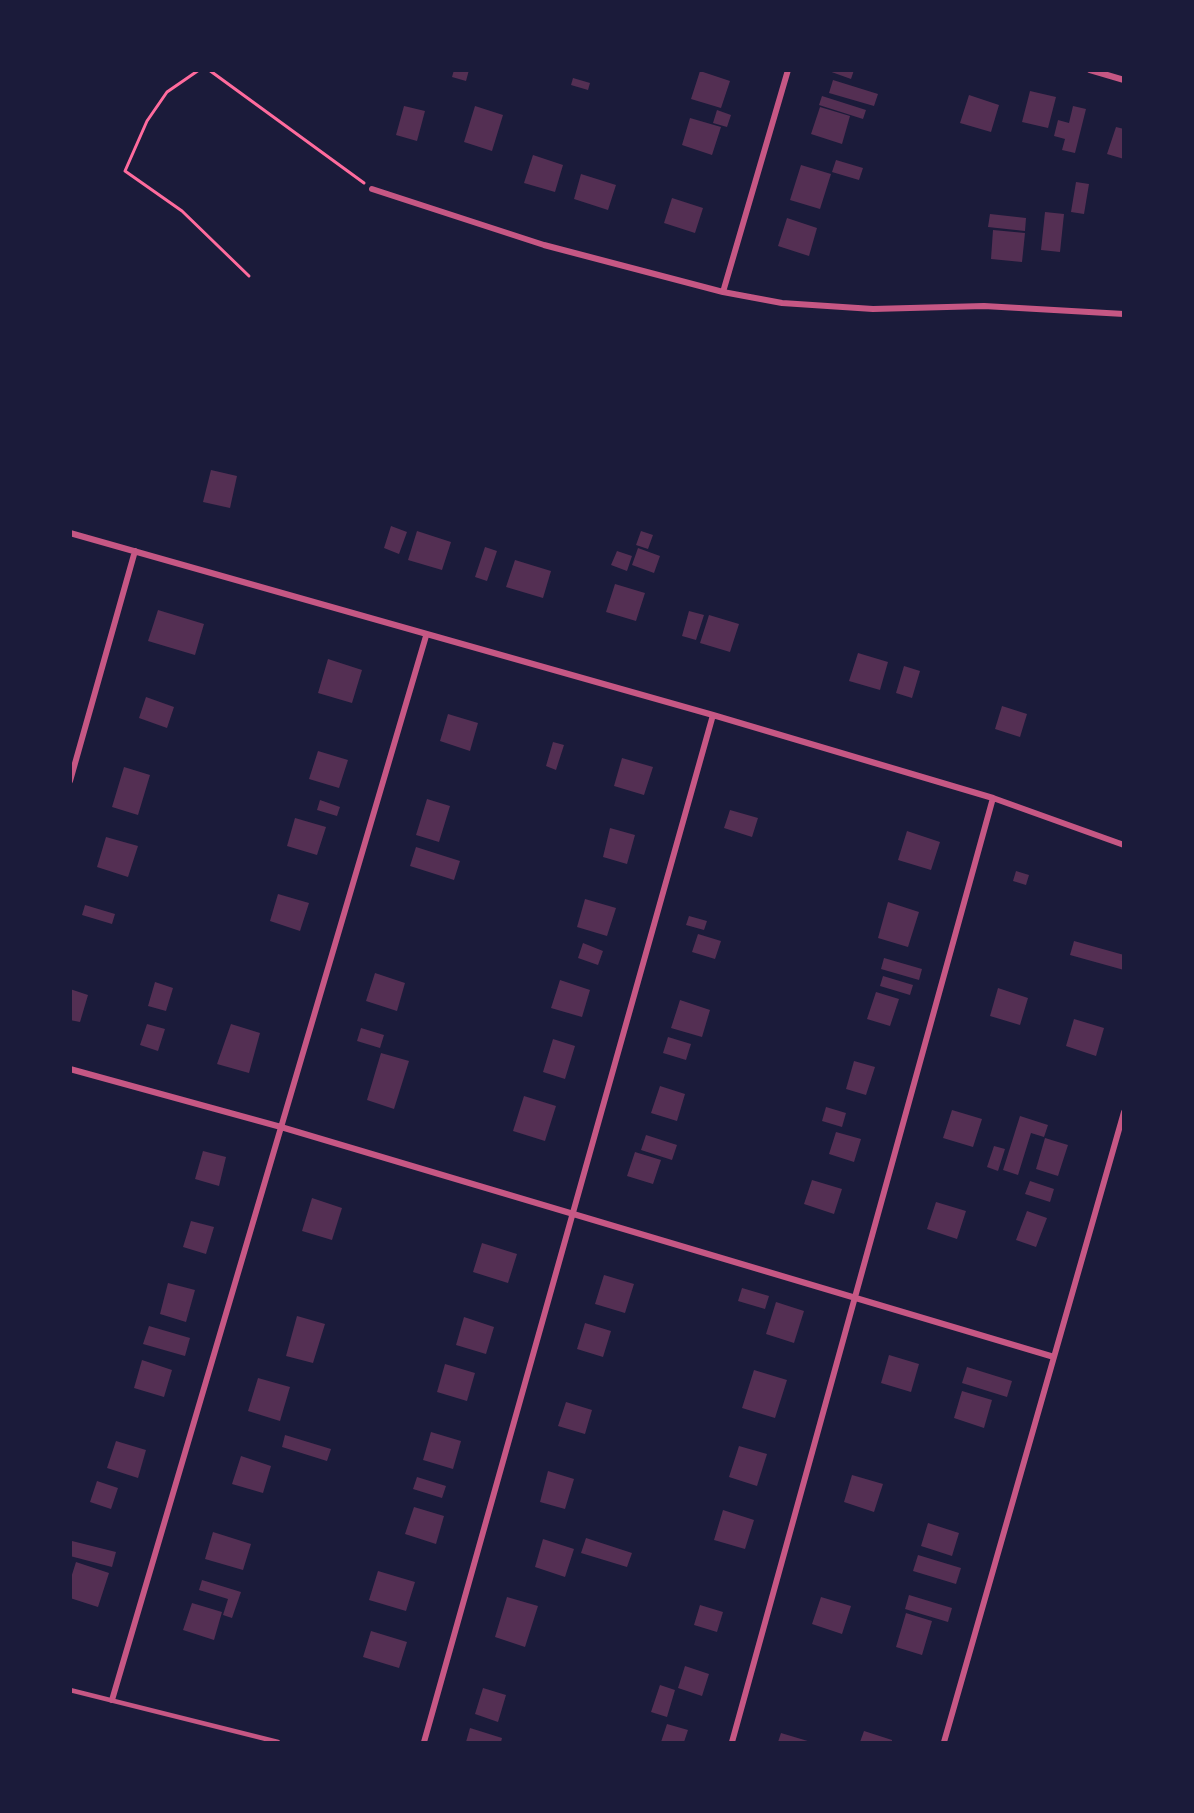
<!DOCTYPE html>
<style>
body{margin:0}
#map{position:relative;width:1194px;height:1813px;overflow:hidden;background:#1b1b3a;font-family:"Noto Sans",sans-serif}
canvas{display:block}
.frame{position:absolute;inset:0;border:72px solid #1b1b3a;pointer-events:none}
</style>
<div id="map">
<canvas width="1194" height="1813"></canvas>
<div class="frame"></div>
</div>
<script>
const ctx = document.querySelector('canvas').getContext('2d');
ctx.lineJoin = 'round';
function fillPath(path, color) { ctx.fillStyle = color; ctx.fill(path, 'evenodd'); }
function stroke(path, color, width, dash) { ctx.strokeStyle = color; ctx.lineWidth = width; ctx.lineCap = dash ? 'butt' : 'round'; ctx.setLineDash(dash || []); ctx.stroke(path); }
const building = new Path2D(`
 M454 70H469L466 81 452 77Z
 M826 70H854L851 79Z
 M700 71 730 81 721 108 691 99Z
 M573 78 590 83 588 90 571 85Z
 M833 80 878 94 874 106 829 93Z
 M1030 91 1056 97 1048 128 1022 122Z
 M969 95 999 105 991 132 960 123Z
 M822 96 866 110 863 119 819 105Z
 M404 106 425 111 417 141 396 135Z
 M475 106 503 115 492 151 464 142Z
 M1073 106 1086 109 1075 153 1062 150 1065 139 1054 136 1058 120 1069 123Z
 M820 107 850 116 842 144 811 134Z
 M717 110 731 115 727 127 713 123Z
 M690 118 721 127 712 155 682 145Z
 M1116 127 1124 129V159L1107 154Z
 M533 155 563 165 555 192 524 183Z
 M836 160 863 168 859 180 832 172Z
 M801 165 831 174 820 209 790 200Z
 M581 174 616 185 608 210 574 199Z
 M1076 182 1089 184 1084 214 1071 212Z
 M672 198 703 208 695 233 664 223Z
 M1045 212 1064 214 1060 252 1041 250Z
 M990 214 1026 218 1025 231 988 227Z
 M787 218 817 228 809 256 778 246Z
 M993 230 1025 233 1022 262 991 259Z
 M211 470 237 476 230 508 203 502Z
 M391 526 407 532 399 554 384 548Z
 M417 531 451 542 442 570 408 560Z
 M641 531 653 535 648 549 636 545Z
 M485 547 497 551 487 581 475 577Z
 M638 548 660 556 654 573 632 565Z
 M617 551 632 556 627 571 611 565Z
 M515 560 551 571 543 598 506 587Z
 M615 584 645 593 636 621 606 612Z
 M158 610 204 624 195 655 148 641Z
 M689 611 704 615 696 640 682 636Z
 M709 615 739 624 730 652 700 643Z
 M858 653 888 662 880 690 849 681Z
 M328 659 362 670 352 703 318 693Z
 M904 666 920 671 912 698 896 693Z
 M146 697 174 707 167 728 139 718Z
 M1002 706 1027 714 1020 737 995 729Z
 M448 714 478 723 470 751 440 741Z
 M553 742 564 745 556 770 546 766Z
 M318 751 348 760 339 788 309 779Z
 M622 758 653 767 644 795 614 786Z
 M124 767 150 775 138 815 112 807Z
 M427 799 450 806 439 842 416 835Z
 M320 800 340 807 337 816 317 810Z
 M730 810 758 818 752 837 724 828Z
 M295 818 326 827 317 855 287 846Z
 M610 828 635 835 627 864 603 857Z
 M907 831 940 842 931 870 898 860Z
 M106 837 138 846 128 877 97 867Z
 M416 847 460 861 454 880 410 866Z
 M1016 871 1029 875 1026 885 1013 881Z
 M278 894 309 903 300 931 270 921Z
 M585 899 616 908 607 936 577 927Z
 M888 902 919 912 908 947 878 938Z
 M85 905 115 914 112 924 82 915Z
 M689 916 707 921 704 930 686 925Z
 M698 934 721 941 715 959 692 952Z
 M1074 941 1124 955V970L1070 955Z
 M583 943 603 951 598 965 578 958Z
 M884 958 922 969 919 980 881 969Z
 M375 973 405 983 397 1011 366 1001Z
 M883 976 913 985 910 995 880 986Z
 M560 980 590 990 582 1017 551 1008Z
 M155 982 173 988 166 1011 148 1006Z
 M998 988 1028 998 1020 1025 990 1016Z
 M70 989 88 995 80 1022 70 1020Z
 M876 992 899 999 890 1026 867 1019Z
 M680 1000 710 1010 702 1037 671 1028Z
 M1074 1019 1104 1028 1096 1056 1066 1046Z
 M147 1024 165 1029 158 1051 140 1045Z
 M231 1024 260 1033 249 1073 217 1064Z
 M361 1028 384 1035 380 1048 357 1041Z
 M668 1037 691 1044 686 1060 663 1053Z
 M553 1039 575 1046 565 1079 543 1072Z
 M381 1053 409 1061 394 1109 367 1100Z
 M854 1061 875 1067 866 1095 846 1089Z
 M660 1086 685 1094 677 1121 651 1113Z
 M524 1096 556 1106 545 1141 513 1131Z
 M826 1107 846 1113 842 1127 822 1121Z
 M952 1110 982 1119 973 1147 943 1138Z
 M1020 1116 1048 1125 1044 1137 1031 1133 1018 1175 1003 1170Z
 M836 1132 861 1139 854 1162 829 1154Z
 M646 1135 677 1145 672 1160 641 1150Z
 M1045 1138 1068 1145 1058 1176 1036 1169Z
 M994 1146 1005 1149 998 1171 987 1167Z
 M203 1151 226 1157 219 1186 195 1179Z
 M635 1152 661 1160 653 1184 627 1176Z
 M812 1180 842 1189 834 1214 804 1204Z
 M1030 1181 1054 1189 1050 1202 1025 1194Z
 M312 1198 342 1208 332 1240 302 1231Z
 M936 1202 966 1211 957 1239 927 1229Z
 M1027 1211 1047 1218 1036 1247 1016 1240Z
 M191 1221 214 1227 206 1254 183 1247Z
 M482 1243 517 1254 508 1283 473 1272Z
 M604 1275 634 1284 625 1313 595 1304Z
 M168 1283 195 1290 186 1322 160 1314Z
 M742 1288 769 1296 765 1309 738 1301Z
 M776 1302 804 1311 794 1343 766 1334Z
 M297 1316 325 1324 313 1363 286 1356Z
 M464 1317 494 1327 486 1354 456 1345Z
 M585 1323 611 1331 603 1357 577 1349Z
 M149 1326 190 1338 185 1356 143 1344Z
 M889 1355 919 1364 911 1392 881 1383Z
 M142 1360 172 1370 164 1397 134 1388Z
 M445 1364 475 1373 467 1401 437 1392Z
 M967 1367 1012 1381 1007 1397 962 1383Z
 M754 1370 787 1380 775 1418 742 1408Z
 M258 1378 290 1387 280 1421 248 1411Z
 M962 1391 992 1400 984 1428 954 1418Z
 M566 1402 592 1410 585 1434 558 1426Z
 M431 1432 461 1441 453 1469 423 1460Z
 M285 1435 331 1449 327 1461 282 1447Z
 M116 1441 146 1450 138 1478 107 1468Z
 M739 1446 767 1454 757 1486 729 1477Z
 M241 1456 271 1466 263 1493 232 1484Z
 M548 1471 574 1479 565 1509 540 1502Z
 M852 1475 883 1484 874 1512 844 1502Z
 M417 1477 446 1486 442 1498 413 1489Z
 M97 1481 118 1488 111 1509 90 1502Z
 M414 1507 444 1516 436 1544 405 1534Z
 M723 1510 754 1520 745 1549 714 1540Z
 M928 1523 959 1533 952 1556 921 1546Z
 M213 1532 251 1544 243 1570 205 1559Z
 M586 1538 632 1553 627 1567 581 1553Z
 M543 1539 574 1549 565 1577 535 1567Z
 M72 1541 116 1552 112 1567 70 1556Z
 M918 1555 961 1568 956 1584 913 1571Z
 M76 1562 109 1573 98 1607 70 1598V1581Z
 M378 1571 415 1582 406 1611 369 1600Z
 M202 1580 241 1592 232 1618 223 1615 228 1599 199 1590Z
 M909 1595 952 1608 948 1622 905 1609Z
 M507 1597 538 1606 525 1647 495 1637Z
 M821 1597 851 1606 842 1634 812 1624Z
 M192 1603 222 1612 214 1640 183 1630Z
 M700 1605 723 1612 717 1632 694 1625Z
 M906 1613 932 1621 922 1655 896 1647Z
 M371 1631 407 1642 399 1668 363 1657Z
 M685 1666 709 1674 702 1696 678 1688Z
 M660 1685 675 1690 667 1717 651 1712Z
 M483 1688 506 1695 498 1722 475 1714Z
 M667 1724 688 1730 684 1742H661Z
 M470 1728 502 1738 501 1742H466Z
 M864 1731 892 1740V1742H860Z
 M781 1733 811 1742H778Z`);
const path = new Path2D(`
 M199 70 167 92 147 121 125 171 182 211 249 276
 M209 70 364 183`);
const service = new Path2D(`
 M70 1690 278 1742`);
const minor = new Path2D(`
 M1090 70 1124 80
 M372 189 544 245 723 292 782 303 873 309 984 306 1124 314
 M723 292 788 70
 M70 533 713 715 993 798 1124 845
 M70 781 135 551
 M70 1069 281 1127 1054 1357
 M112 1700 426 636
 M424 1742 713 715
 M732 1742 993 798
 M944 1742 1124 1112`);
fillPath(building, '#542f53');
stroke(path, '#ff6b9d', 3);
stroke(service, '#c65784', 4.5);
stroke(minor, '#c65784', 6);
</script>
